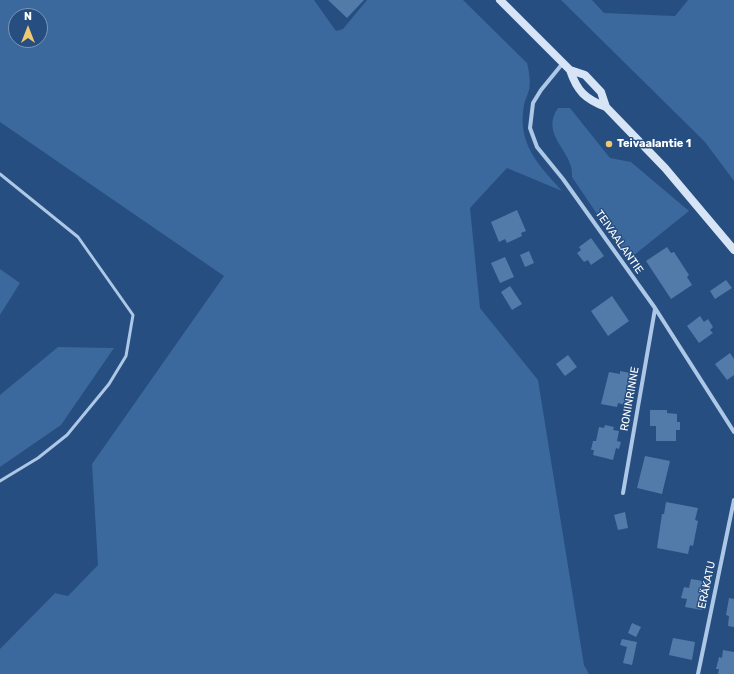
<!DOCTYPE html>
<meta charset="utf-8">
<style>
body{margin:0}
#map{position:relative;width:734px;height:674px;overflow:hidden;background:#264e80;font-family:Rubik,sans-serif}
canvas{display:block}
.north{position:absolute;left:8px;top:8px;width:40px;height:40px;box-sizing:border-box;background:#264e80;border:1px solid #7d95b3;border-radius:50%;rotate:0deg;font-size:11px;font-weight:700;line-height:16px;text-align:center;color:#fff}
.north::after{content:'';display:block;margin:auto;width:14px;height:18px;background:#efc972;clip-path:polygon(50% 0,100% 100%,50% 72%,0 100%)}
</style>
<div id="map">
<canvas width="734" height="674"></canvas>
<div class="north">N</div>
</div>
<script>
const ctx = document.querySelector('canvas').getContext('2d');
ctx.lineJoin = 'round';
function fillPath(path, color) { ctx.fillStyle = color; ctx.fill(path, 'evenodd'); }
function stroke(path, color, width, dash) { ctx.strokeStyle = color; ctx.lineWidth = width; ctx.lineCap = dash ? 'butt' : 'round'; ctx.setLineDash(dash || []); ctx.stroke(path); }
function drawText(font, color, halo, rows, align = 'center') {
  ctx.font = font + ' Rubik,sans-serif'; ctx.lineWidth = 3; ctx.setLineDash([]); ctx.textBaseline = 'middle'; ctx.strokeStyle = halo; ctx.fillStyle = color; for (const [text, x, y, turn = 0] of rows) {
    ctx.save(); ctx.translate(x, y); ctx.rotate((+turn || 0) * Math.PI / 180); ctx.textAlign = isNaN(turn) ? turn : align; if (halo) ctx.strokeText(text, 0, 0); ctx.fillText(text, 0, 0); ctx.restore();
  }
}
const green = new Path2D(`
 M0 0H314L336 31 343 29 367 0H463L527 63C529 70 531 83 529 90 528 95 525 99 524 105 517 144 538 164 562 191L507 168 470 208 480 308 538 380 584 665 589 674H0V649L55 593 68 596 98 565 92 464 224 276 0 122ZM16 16H40V40H16Z
 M561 0H592L604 13 675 16 688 0H734V181L705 142Z
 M558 108H570L610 158 631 162 689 211 628 260 572 177C575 152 539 136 558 108Z
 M0 269 20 283 0 315Z
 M58 347 114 348 61 425 0 467V395Z`);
const building = new Path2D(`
 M328 0H364L347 18Z
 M517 210 526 231 521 233 522 236 507 243 505 239 499 242 491 222Z
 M591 238 604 256 591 265 588 260 584 262 577 253 581 250 579 247Z
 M667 247 671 253 674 252 689 275 687 277 692 285 671 299 646 261Z
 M529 251 534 263 525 267 520 255Z
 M505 257 514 277 500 283 491 263Z
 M726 280 732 288 715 299 710 291Z
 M510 286 522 304 512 310 501 292Z
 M612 296 629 321 608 336 591 311Z
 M700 316 704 322 708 319 713 327 710 330 713 333 699 343 687 326Z
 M730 353 734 359V375L727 380 715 364Z
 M568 355 577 367 565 376 556 364Z
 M620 371 636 374 632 398 627 397 625 405 618 403 617 407 601 404 609 372 620 374Z
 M650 410H667V413L677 414V422H680V430H676V441H656V426H650Z
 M605 425 614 427 613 430 619 431 617 441 621 442 619 449 616 448 613 460 593 455 594 450H591L593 441H596L599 427 604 428Z
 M645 456 670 461 662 494 637 488Z
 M666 502 698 508 695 520 698 521 693 546 690 545 688 554 657 548 662 514H664Z
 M625 512 628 528 618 530 614 515Z
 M691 579 709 582 702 610 685 607 687 599 681 598 684 587 689 588Z
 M729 598 734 599V627L728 626 729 616 726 615Z
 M632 623 641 627 636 637 628 633Z
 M673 638 695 642 692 660 669 655Z
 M622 639 637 642 632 665 623 663 627 647 620 645Z
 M723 650 734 652V674H718L719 669H716L719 657 722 658Z`);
const lane = new Path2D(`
 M0 174 78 237 133 315 126 356 109 384 67 435 38 458 0 481`);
const street = new Path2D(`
 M563 63 541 90 533 103 530 128 537 147 563 179 655 308 734 432
 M623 493 655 309
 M698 674 734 500`);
const secondary = new Path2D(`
 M500 0 570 70 585 75 601 92 606 107 665 168 734 250
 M570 70C577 91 585 99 606 107`);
const markers = [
 [609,144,4,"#efc972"]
];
const poiNames = [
 ["Teivaalantie 1",617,144]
];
const streetNames = [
 ["TEIVAALANTIE",619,242,55],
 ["RONINRINNE",630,399,-80],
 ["ERÄKATU",707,585,-78]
];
fillPath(green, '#3b689d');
fillPath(building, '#537baa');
stroke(lane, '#adc7e6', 3);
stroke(street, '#adc7e6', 4);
stroke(secondary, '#d6e4f5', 8);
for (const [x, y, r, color] of markers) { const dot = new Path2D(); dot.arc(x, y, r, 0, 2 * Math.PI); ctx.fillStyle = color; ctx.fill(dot); stroke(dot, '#264e80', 1.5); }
drawText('bold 11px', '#fff', '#264e80', poiNames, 'left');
drawText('11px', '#fff', '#264e80', streetNames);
</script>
